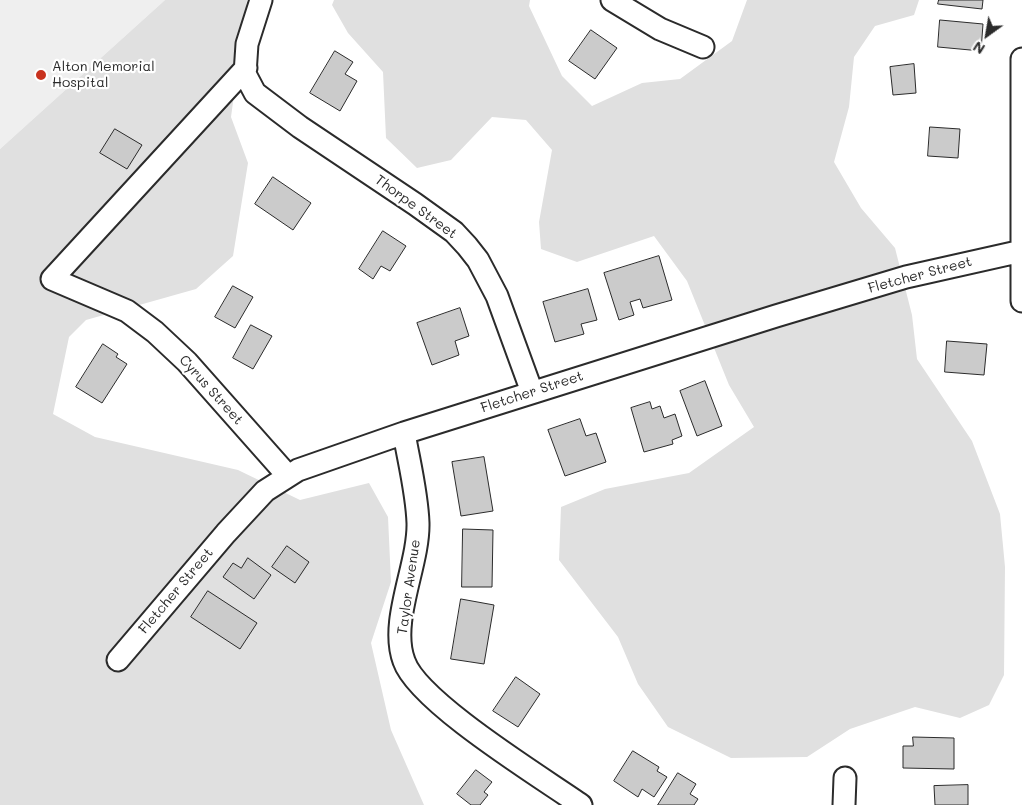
<!DOCTYPE html>
<style>
body{margin:0}
#map{position:relative;width:1022px;height:805px;overflow:hidden;background:#fff;font-family:Mali,sans-serif}
canvas{display:block}
.north{position:absolute;left:962px;top:10px;width:50px;height:50px;-webkit-text-stroke:4px #fff;paint-order:stroke;rotate:212deg;font-size:14px;font-weight:700;line-height:20px;text-align:center;color:#2b2b2b}
.north::after{content:'';display:block;margin:auto;width:18px;height:22px;background:#2b2b2b;clip-path:polygon(50% 0,100% 100%,50% 72%,0 100%)}
</style>
<div id="map">
<canvas width="1022" height="805"></canvas>
<div class="north">N</div>
</div>
<script>
const ctx = document.querySelector('canvas').getContext('2d');
ctx.lineJoin = 'round';
function fillPath(path, color) { ctx.fillStyle = color; ctx.fill(path, 'evenodd'); }
function stroke(path, color, width, dash) { ctx.strokeStyle = color; ctx.lineWidth = width; ctx.lineCap = dash ? 'butt' : 'round'; ctx.setLineDash(dash || []); ctx.stroke(path); }
function drawText(font, color, halo, rows, align = 'center') {
  ctx.font = font + ' Mali,sans-serif'; ctx.lineWidth = 4.5; ctx.setLineDash([]); ctx.textBaseline = 'middle'; ctx.strokeStyle = halo; ctx.fillStyle = color; for (const [text, x, y, turn = 0] of rows) {
    ctx.save(); ctx.translate(x, y); ctx.rotate((+turn || 0) * Math.PI / 180); ctx.textAlign = isNaN(turn) ? turn : align; if (halo) ctx.strokeText(text, 0, 0); ctx.fillText(text, 0, 0); ctx.restore();
  }
}
const built = new Path2D(`
 M0 0H165L0 149Z`);
const green = new Path2D(`
 M165 0H247L231 117 248 163 233 256 196 289 86 320 69 337 53 414 95 437 238 470 300 500 369 483 388 517 391 582 371 643 391 730 424 805H0V149Z
 M334 0H530L529 6 562 76 592 106 642 83 680 79 732 41 747 0H919L914 15 875 26 854 57 849 107 834 162 861 208 895 248 912 315 917 359 972 441 1000 514 1005 567 1004 675 989 705 960 718 915 707 850 729 807 757 731 758 668 727 638 684 618 637 559 560 561 507 605 489 689 473 754 427 729 385 687 281 654 236 577 262 541 249 539 222 552 150 526 120 492 117 451 160 417 168 386 138 383 72 348 33 332 5Z`);
const building = new Path2D(`
 M939 0H983L982 9 938 4Z
 M940 20 983 24 981 51 938 47Z
 M591 30 617 48 595 79 569 61Z
 M335 51 353 62 345 74 357 81 340 111 310 93Z
 M914 64 916 93 893 95 890 67Z
 M930 127 960 129 958 158 928 156Z
 M115 129 142 145 127 169 100 153Z
 M273 177 311 203 293 230 255 204Z
 M383 231 406 246 390 271 381 266 373 279 359 269Z
 M659 256 672 300 643 308 640 299 630 302 634 315 619 320 604 273Z
 M233 286 253 297 235 328 215 317Z
 M588 289 597 320 581 324 584 334 555 342 543 302Z
 M460 308 469 336 455 341 459 355 432 365 417 323Z
 M251 325 272 336 253 369 233 358Z
 M947 341 987 344 984 375 945 372Z
 M103 344 118 354 116 357 127 364 102 403 76 387Z
 M705 381 722 426 697 436 680 391Z
 M650 402 652 409 660 406 664 418 675 414 682 436 672 440 673 444 644 452 631 408Z
 M580 419 586 436 596 433 606 462 565 476 548 430Z
 M484 457 493 511 461 516 452 462Z
 M463 529 493 530 492 587H462Z
 M287 546 309 562 295 583 272 567Z
 M248 558 271 575 254 599 223 577 233 563 241 568Z
 M208 591 257 623 240 649 191 617Z
 M461 599 494 605 484 664 451 659Z
 M516 677 540 694 518 727 493 711Z
 M913 737 954 738V769L903 768V746H913Z
 M633 751 659 767 657 771 667 777 654 797 642 789 638 797 614 781Z
 M476 770 492 782 484 792 488 795 480 805H471L457 794Z
 M678 773 696 784 690 794 698 799 694 805H658Z
 M968 785V805H935L934 786Z`);
const minor = new Path2D(`
 M261 0 247 44 245 74 255 93 300 127 415 204 454 232 467 246 478 260 497 296 532 392
 M612 0 660 29 703 47
 M1022 59V301
 M246 68 52 279 127 311 155 332 187 362 288 476
 M404 433C409 462 417 493 418 523 419 565 389 621 404 661 418 702 541 777 581 805
 M118 660 226 533 265 491 298 470 404 433 776 316 906 277 1022 251
 M844 805 845 778`);
const markers = [
 [41,75,6,"#c8321e"]
];
const poiNames = [
 ["Alton Memorial",52,67],
 ["Hospital",52,83]
];
const streetNames = [
 ["Thorpe Street",416,207,36],
 ["Fletcher Street",920,275,-15],
 ["Cyrus Street",211,390,48],
 ["Fletcher Street",532,392,-18],
 ["Taylor Avenue",409,587,-82],
 ["Fletcher Street",176,591,-50]
];
fillPath(built, '#efefef');
fillPath(green, '#e0e0e0');
fillPath(building, '#cbcbcb');
stroke(building, '#2b2b2b', 1);
stroke(minor, '#2b2b2b', 25);
stroke(minor, '#fff', 21);
for (const [x, y, r, color] of markers) { const dot = new Path2D(); dot.arc(x, y, r, 0, 2 * Math.PI); ctx.fillStyle = color; ctx.fill(dot); stroke(dot, '#fff', 2); }
drawText('14px', '#2b2b2b', '#fff', poiNames, 'left');
drawText('14px', '#2b2b2b', '#fff', streetNames);
</script>
